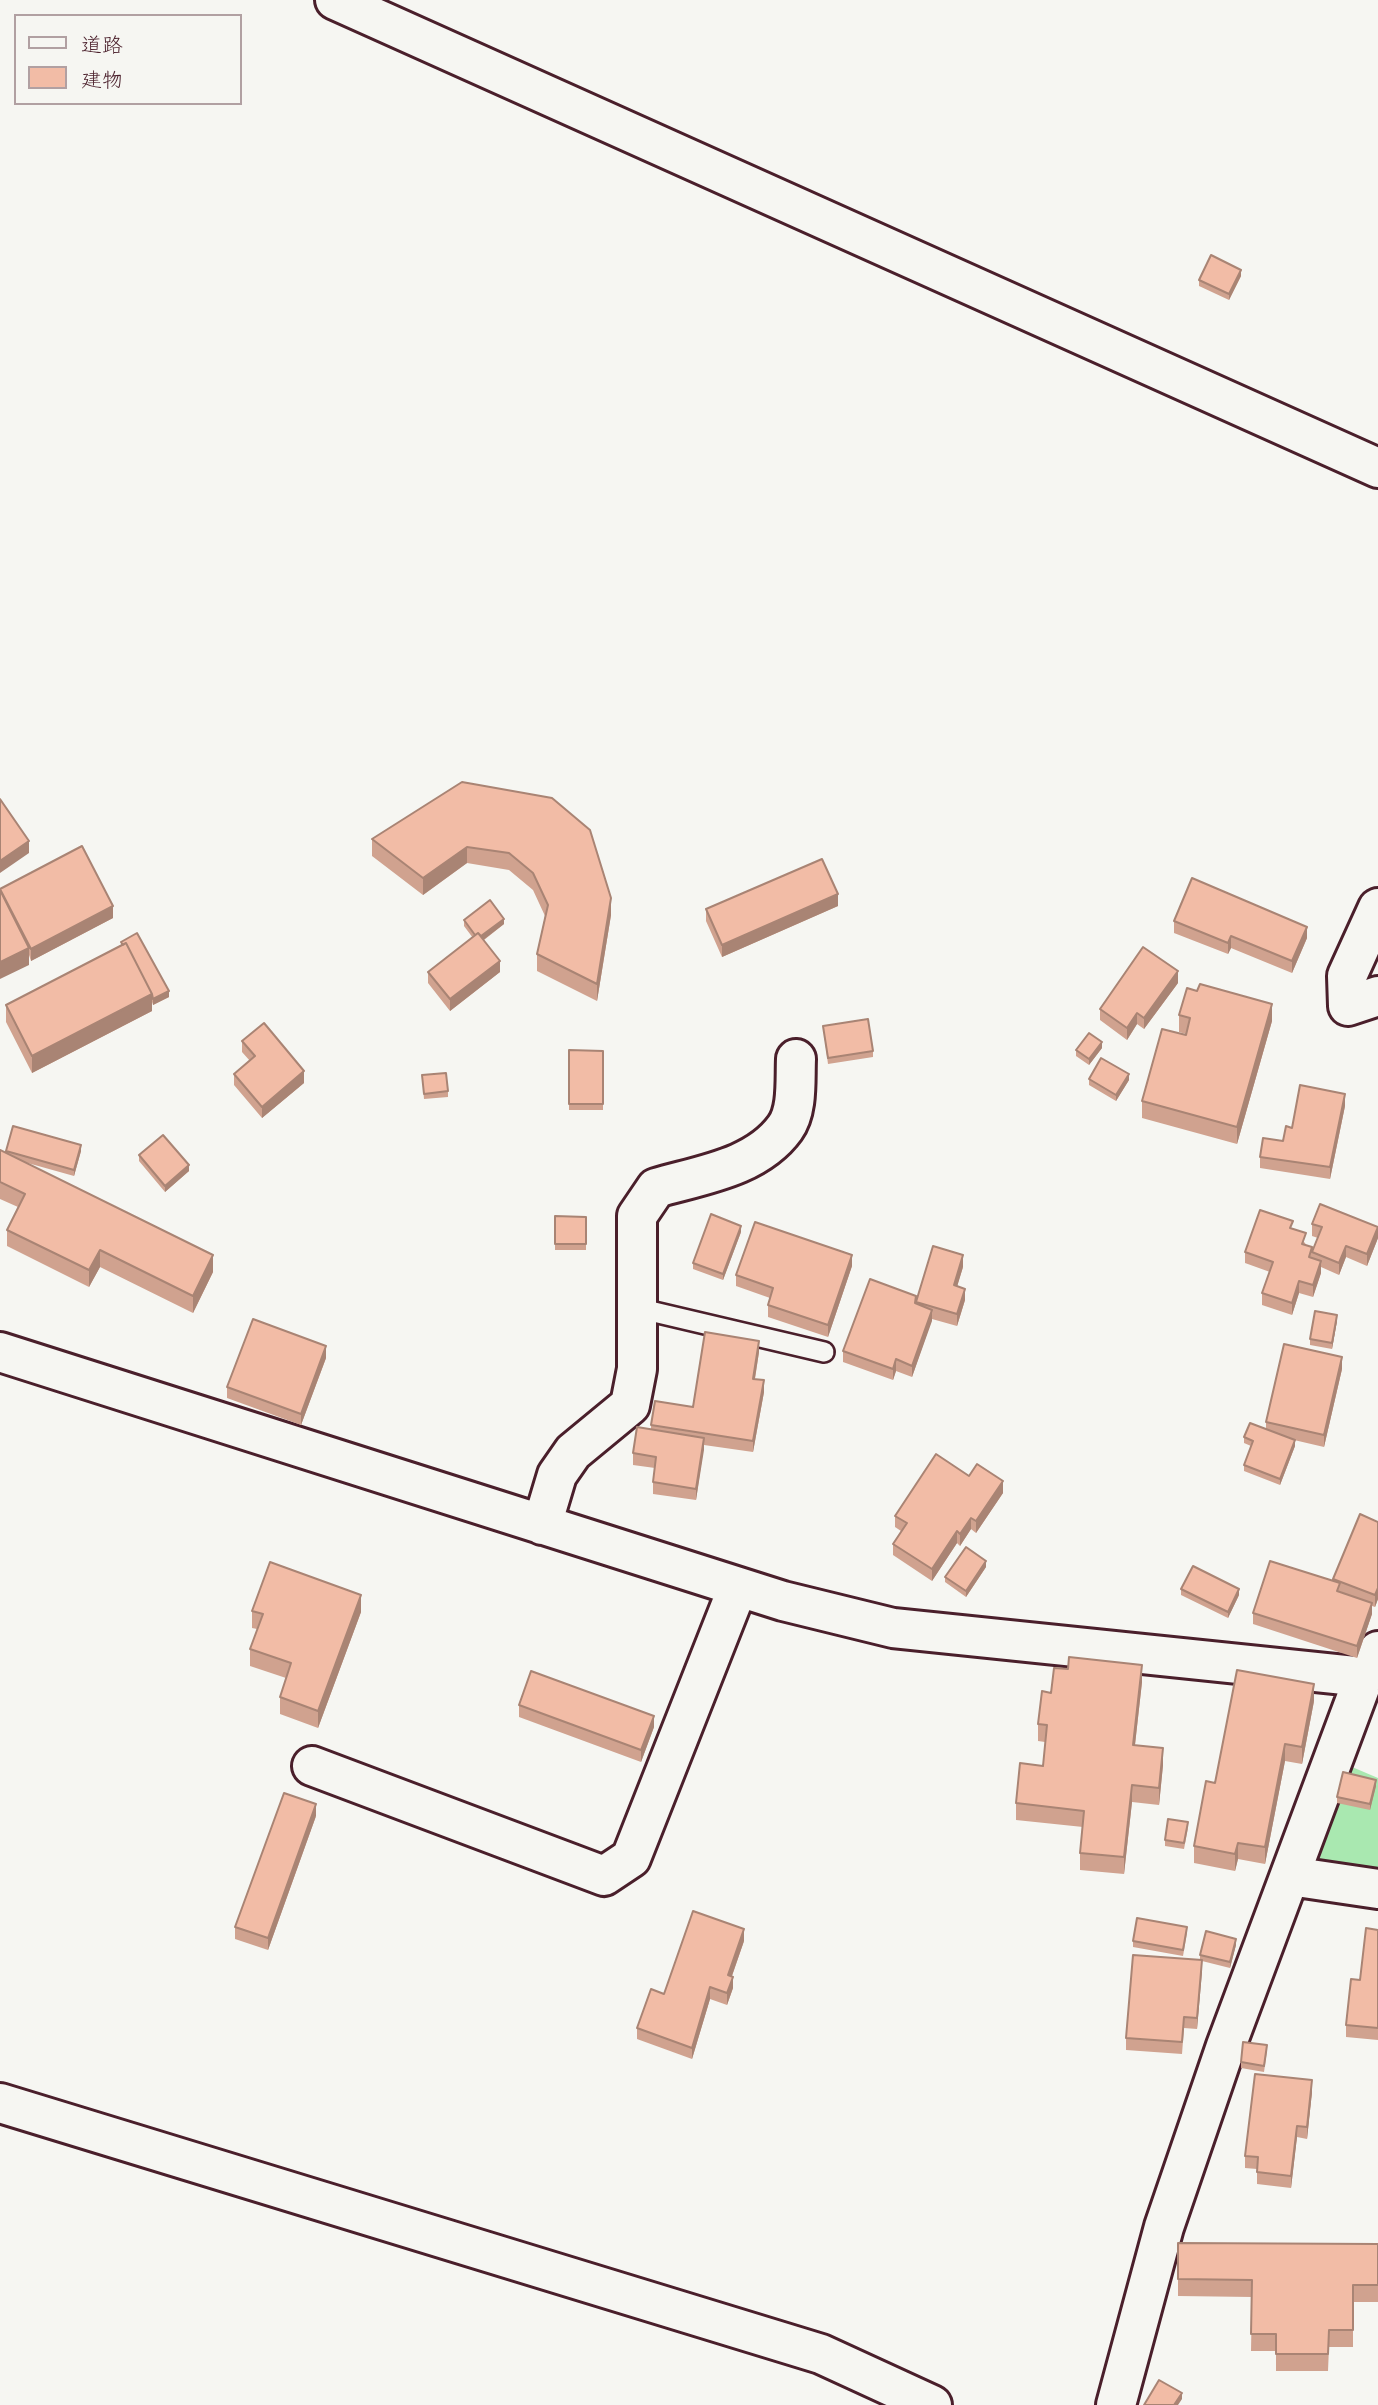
<!DOCTYPE html>
<meta charset="utf-8">
<style>
body{margin:0}
#map{position:relative;width:1378px;height:2405px;overflow:hidden;background:#f6f6f2;font-family:"Balsamiq Sans","Klee One",sans-serif}
canvas{display:block}
.legend{position:absolute;left:14px;top:14px;width:228px;height:91px;box-sizing:border-box;background:#f6f6f2;border:2px solid #b1a0a2;margin:0;padding:9px 12px;list-style:none;font-size:21px;color:#4a1f2b}
.legend li{display:flex;align-items:center;gap:14px;height:35px}
.legend b{width:35px;border:2px solid #b1a0a2}
</style>
<div id="map">
<canvas width="1378" height="2405"></canvas>
<ul class="legend">
<li><b style="height:9px;background:#f6f6f2"></b>道路</li>
<li><b style="height:19px;background:#f2bca6"></b>建物</li>
</ul>
</div>
<script>
const ctx = document.querySelector('canvas').getContext('2d');
ctx.lineJoin = 'round';
function fillPath(path, color) { ctx.fillStyle = color; ctx.fill(path, 'evenodd'); }
function stroke(path, color, width, dash) { ctx.strokeStyle = color; ctx.lineWidth = width; ctx.lineCap = dash ? 'butt' : 'round'; ctx.setLineDash(dash || []); ctx.stroke(path); }
const green = new Path2D(`
 M1345 1764 1378 1778V1875L1309 1867Z`);
const service = new Path2D(`
 M637 1308 824 1352`);
const minor = new Path2D(`
 M335 0 1378 468
 M1378 908 1347 976 1348 1006 1378 996
 M0 1352 783 1601 893 1628 1364 1677 1378 1651
 M542 1525 557 1475 573 1452 630 1405 637 1369V1216L656 1188C700 1175 756 1168 785 1128 798 1110 795 1080 796 1059
 M312 1766 604 1876 631 1858 738 1587
 M1290 1876 1378 1889
 M0 2103 821 2354 932 2405
 M1116 2405 1164 2227 1226 2046 1364 1677`);
const wall = new Path2D(`
 M1241 276 1229 300 1199 286V280Z
 M462 782 611 915 597 1001 537 971V954L545 916 533 890 509 870 467 863 423 895 372 856V839Z
 M0 889 113 918 31 961 29 955V965Z
 M838 906 722 957 706 921V909Z
 M464 920 504 924 484 940 500 972 450 1011 428 983V972L473 938 464 926Z
 M1174 921 1307 938 1292 973 1231 948 1228 954 1174 933Z
 M121 942 169 997 153 1005 152 1002V1011L32 1073 6 1022V1005L121 945Z
 M1178 983 1144 1029 1137 1024 1127 1040 1100 1020V1009Z
 M1179 1015 1272 1021 1237 1144 1142 1118V1101L1186 1035V1034L1179 1032Z
 M823 1026 873 1051V1057L828 1064Z
 M242 1041 304 1083 262 1118 234 1085V1074L250 1061 242 1052Z
 M1102 1048 1089 1065 1076 1056V1050Z
 M569 1050 603 1051V1110H569Z
 M422 1075 448 1091V1097L424 1099Z
 M1089 1079 1129 1080 1116 1101 1089 1085Z
 M1345 1106 1330 1179 1260 1168V1157L1283 1141Z
 M0 1150 6 1153V1151H81L74 1176 24 1162 213 1272 193 1313 100 1267 89 1287 7 1246V1230L18 1207 0 1199Z
 M139 1155 189 1171 165 1192 139 1161Z
 M555 1216 586 1217V1250H555Z
 M1312 1224 1378 1227V1238L1367 1266 1346 1257 1339 1275 1321 1267V1273L1313 1297 1299 1293 1292 1315 1262 1305V1293L1270 1272 1245 1263V1252L1293 1228 1312 1252 1318 1238 1312 1236Z
 M741 1232 723 1280 693 1269V1263Z
 M852 1266 828 1337 768 1317V1305L770 1298 736 1286V1275Z
 M963 1267 957 1286 965 1300 957 1326 932 1319 912 1377 896 1371 893 1380 843 1362V1351L916 1302Z
 M1337 1321 1332 1349 1310 1345V1339Z
 M759 1352 755 1379 764 1392 753 1452 704 1445 696 1500 653 1494V1482L655 1468 633 1465V1453L651 1430V1425L693 1407Z
 M326 1358 301 1425 227 1398V1387Z
 M1342 1369 1324 1447 1294 1440 1295 1446 1280 1485 1244 1471V1465L1251 1446 1244 1443V1437L1266 1429V1422Z
 M969 1476 1003 1493 976 1533 971 1529 960 1546 957 1543 932 1581 893 1555V1544L901 1531 895 1527V1516Z
 M1378 1522V1599L1375 1607 1372 1606V1614L1357 1658 1253 1624V1613L1333 1581V1579Z
 M986 1567 966 1597 945 1582V1577Z
 M1181 1589 1239 1595 1228 1618 1181 1595Z
 M252 1611 361 1612 318 1728 280 1714V1697L286 1678 250 1666V1649L257 1629 252 1628Z
 M1142 1682 1135 1745 1163 1765 1159 1805 1132 1802 1124 1874 1080 1870V1853L1083 1827 1016 1820V1803L1043 1766 1045 1742 1038 1741V1724L1051 1693Z
 M1314 1701 1302 1764 1285 1761 1265 1864 1238 1859 1235 1871 1194 1863V1846L1215 1783Z
 M519 1705 654 1727 641 1762 519 1717Z
 M1376 1786 1370 1810 1337 1803V1797Z
 M316 1816 268 1950 235 1939V1927Z
 M1188 1828 1184 1849 1165 1846V1840Z
 M1378 1930V2040L1346 2037V2025L1360 1980Z
 M1187 1933 1183 1956 1133 1947V1941Z
 M744 1941 732 1976 733 1988 727 2005 710 1999 692 2059 637 2039V2028L664 1994Z
 M1236 1945 1230 1968 1202 1961 1197 2029 1184 2028 1182 2054 1126 2050V2038L1200 1960V1955Z
 M1267 2051 1264 2072 1241 2068V2062Z
 M1312 2092 1307 2139 1297 2137 1291 2188 1257 2184V2169L1245 2168V2156Z
 M1178 2243 1378 2244V2302H1353V2347H1329L1328 2371H1276V2351H1251L1252 2297 1178 2296Z`);
const shadedWall = new Path2D(`
 M1241 270V276L1229 300V294Z
 M29 841V853L0 873V861Z
 M467 847V863L423 895V878Z
 M838 894V906L722 957V945Z
 M611 898V915L597 1001V984Z
 M113 906V918L31 961V949Z
 M504 919V924L478 944V938Z
 M1307 927V938L1292 973V961Z
 M1231 936V948L1228 954V943Z
 M29 948V965L0 979V962Z
 M500 961V972L450 1011V999Z
 M1178 971V983L1144 1029V1018Z
 M169 991V997L153 1005V999Z
 M152 994V1011L32 1073V1056Z
 M1272 1004V1021L1237 1144V1127Z
 M1137 1013V1024L1127 1040V1028Z
 M1102 1042V1048L1089 1065V1059Z
 M304 1071V1083L262 1118V1107Z
 M1129 1074V1080L1116 1101V1095Z
 M1345 1094V1106L1330 1179V1167Z
 M81 1145V1151L74 1176V1170Z
 M189 1165V1171L165 1192V1186Z
 M741 1226V1232L723 1280V1274Z
 M1378 1227V1238L1367 1266V1254Z
 M1346 1246V1257L1339 1275V1263Z
 M100 1250V1267L89 1287V1270Z
 M213 1255V1272L193 1313V1296Z
 M852 1255V1266L828 1337V1325Z
 M963 1255V1267L954 1297V1285Z
 M1321 1261V1273L1313 1297V1285Z
 M1299 1281V1293L1292 1315V1303Z
 M965 1289V1300L957 1326V1314Z
 M932 1310V1321L912 1377V1366Z
 M1337 1315V1321L1332 1349V1343Z
 M759 1341V1352L753 1390V1379Z
 M326 1346V1358L301 1425V1414Z
 M1342 1357V1369L1324 1447V1435Z
 M896 1359V1371L893 1380V1369Z
 M764 1380V1392L753 1452V1441Z
 M704 1438V1450L696 1500V1489Z
 M1295 1440V1446L1280 1485V1479Z
 M1003 1481V1493L976 1533V1521Z
 M971 1518V1529L960 1546V1534Z
 M957 1531V1543L932 1581V1569Z
 M986 1561V1567L966 1597V1591Z
 M1378 1588V1599L1375 1607V1595Z
 M1239 1589V1595L1228 1618V1612Z
 M361 1595V1612L318 1728V1711Z
 M1372 1603V1614L1357 1658V1646Z
 M1142 1665V1682L1133 1762V1745Z
 M1314 1684V1701L1302 1764V1747Z
 M654 1716V1727L641 1762V1750Z
 M1285 1744V1761L1265 1864V1847Z
 M1163 1748V1765L1159 1805V1788Z
 M1376 1780V1786L1370 1810V1804Z
 M1132 1785V1802L1124 1874V1857Z
 M316 1804V1816L268 1950V1938Z
 M1238 1843V1859L1235 1871V1854Z
 M744 1929V1941L728 1987V1975Z
 M1236 1939V1945L1230 1968V1962Z
 M1202 1960V1972L1197 2029V2018Z
 M733 1977V1988L727 2005V1993Z
 M710 1987V1999L692 2059V2048Z
 M1312 2080V2092L1307 2139V2127Z
 M1297 2126V2137L1291 2188V2176Z
 M1182 2393V2399L1178 2405H1174Z`);
const building = new Path2D(`
 M1211 255 1241 270 1229 294 1199 280Z
 M462 782 552 798 590 830 611 898 597 984 537 954 548 905 533 873 509 853 467 847 423 878 372 839Z
 M0 799 29 841 0 861Z
 M82 846 113 906 31 949 0 889Z
 M822 859 838 894 722 945 706 909Z
 M1192 878 1307 927 1292 961 1231 936 1228 943 1174 921Z
 M0 890 29 948 0 962Z
 M490 900 504 919 481 936 478 933 475 935 464 920Z
 M137 933 169 991 153 999 152 994 126 943 123 945 121 942Z
 M478 933 500 961 450 999 428 972Z
 M126 943 152 994 32 1056 6 1005Z
 M1143 947 1178 971 1144 1018 1137 1013 1127 1028 1100 1009Z
 M1200 984 1272 1004 1237 1127 1142 1101 1162 1029 1186 1035 1190 1018 1179 1015 1187 988 1197 991Z
 M868 1019 873 1051 828 1058 823 1026Z
 M264 1023 304 1071 262 1107 234 1074 255 1056 242 1041Z
 M1089 1033 1102 1042 1089 1059 1076 1050Z
 M569 1050 603 1051V1104H569Z
 M1101 1058 1129 1074 1116 1095 1089 1079Z
 M446 1073 448 1091 424 1094 422 1075Z
 M1300 1085 1345 1094 1330 1167 1260 1157 1263 1138 1283 1141 1286 1126 1292 1128Z
 M13 1126 81 1145 74 1170 6 1151Z
 M163 1135 189 1165 165 1186 139 1155Z
 M0 1150 213 1255 193 1296 100 1250 89 1270 7 1230 25 1194 0 1182Z
 M1320 1204 1378 1227 1367 1254 1346 1246 1339 1263 1312 1252 1322 1227 1312 1224Z
 M1260 1210 1293 1221 1290 1228 1306 1233 1302 1244 1312 1247 1309 1257 1321 1261 1313 1285 1299 1281 1292 1303 1262 1293 1273 1262 1245 1252Z
 M711 1214 741 1226 723 1274 693 1263Z
 M555 1216 586 1217V1244H555Z
 M755 1222 852 1255 828 1325 768 1305 773 1288 736 1275Z
 M933 1246 963 1255 954 1285 965 1289 957 1314 916 1302Z
 M870 1279 916 1296 915 1303 932 1310 912 1366 896 1359 893 1369 843 1351Z
 M1315 1311 1337 1315 1332 1343 1310 1339Z
 M253 1319 326 1346 301 1414 227 1387Z
 M705 1332 759 1341 753 1379 764 1380 753 1441 651 1425 655 1401 693 1407Z
 M1284 1344 1342 1357 1324 1435 1266 1422Z
 M1250 1423 1295 1440 1280 1479 1244 1465 1253 1441 1244 1437Z
 M637 1427 704 1438 696 1489 653 1482 656 1457 633 1453Z
 M936 1454 969 1476 977 1464 1003 1481 976 1521 971 1518 960 1534 957 1531 932 1569 893 1544 907 1523 895 1516Z
 M1360 1514 1378 1522V1588L1375 1595 1333 1579Z
 M966 1547 986 1561 966 1591 945 1577Z
 M1270 1561 1340 1583 1337 1591 1372 1603 1357 1646 1253 1613Z
 M270 1562 361 1595 318 1711 280 1697 291 1663 250 1649 263 1614 252 1611Z
 M1193 1566 1239 1589 1228 1612 1181 1589Z
 M1069 1657 1142 1665 1133 1745 1163 1748 1159 1788 1132 1785 1124 1857 1080 1853 1084 1811 1016 1803 1020 1763 1043 1766 1047 1725 1038 1724 1042 1691 1051 1693 1054 1668 1068 1669Z
 M1237 1670 1314 1684 1302 1747 1285 1744 1265 1847 1238 1843 1235 1854 1194 1846 1206 1781 1215 1783Z
 M531 1671 654 1716 641 1750 519 1705Z
 M1343 1772 1376 1780 1370 1804 1337 1797Z
 M284 1793 316 1804 268 1938 235 1927Z
 M1168 1819 1188 1822 1184 1843 1165 1840Z
 M693 1911 744 1929 728 1975 733 1977 727 1993 710 1987 692 2048 637 2028 651 1989 664 1994Z
 M1137 1918 1187 1927 1183 1950 1133 1941Z
 M1366 1928 1378 1930V2028L1346 2025 1351 1979 1360 1980Z
 M1206 1931 1236 1939 1230 1962 1200 1955Z
 M1133 1955 1202 1960 1197 2018 1184 2017 1182 2042 1126 2038Z
 M1243 2042 1267 2045 1264 2066 1241 2062Z
 M1255 2074 1312 2080 1307 2127 1297 2126 1291 2176 1257 2172 1258 2157 1245 2156Z
 M1178 2243 1378 2244V2285H1353V2330H1329L1328 2354H1276V2334H1251L1252 2280 1178 2279Z
 M1159 2380 1182 2393 1174 2405H1144Z`);
fillPath(green, '#a9e8b0');
stroke(service, '#4a1f2b', 24);
stroke(minor, '#4a1f2b', 44);
stroke(service, '#f6f6f2', 19);
stroke(minor, '#f6f6f2', 38);
fillPath(wall, '#d0a28f');
fillPath(shadedWall, '#a98474');
fillPath(building, '#f2bca6');
stroke(building, '#a98474', 2);
</script>
